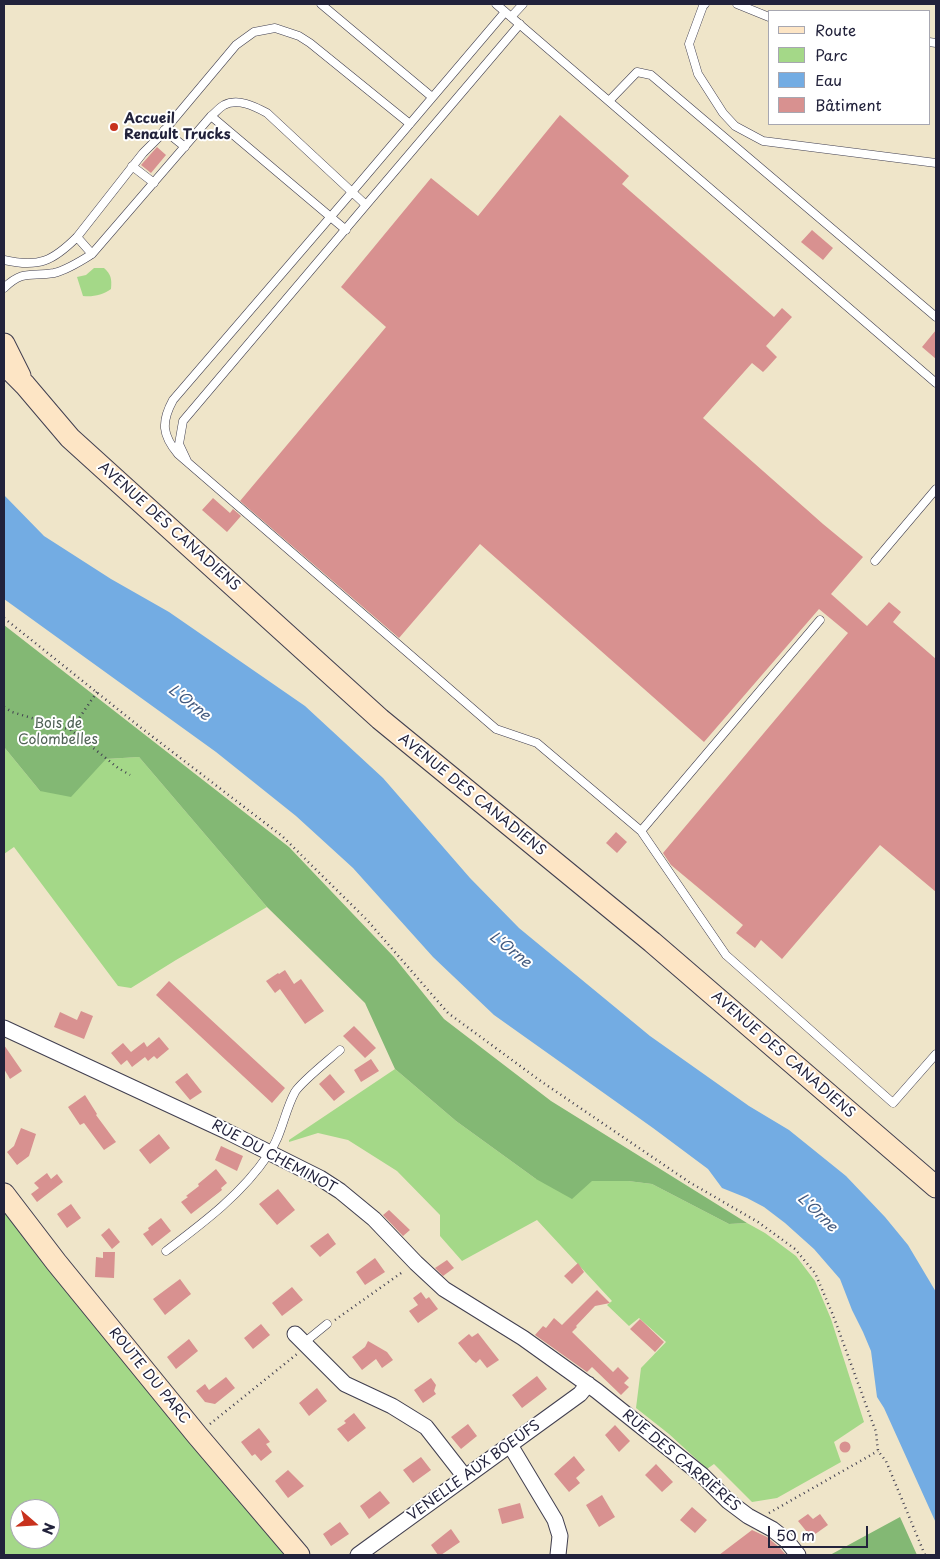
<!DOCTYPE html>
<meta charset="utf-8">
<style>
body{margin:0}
#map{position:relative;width:940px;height:1559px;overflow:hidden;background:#efe5c9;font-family:"Playpen Sans",sans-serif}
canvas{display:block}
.frame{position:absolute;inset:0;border:5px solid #22223b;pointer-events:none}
.legend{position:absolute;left:768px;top:10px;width:162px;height:115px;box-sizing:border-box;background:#fff;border:1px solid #a7a7b1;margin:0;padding:6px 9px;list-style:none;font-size:15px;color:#22223b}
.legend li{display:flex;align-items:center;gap:10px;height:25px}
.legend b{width:25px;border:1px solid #a7a7b1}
.north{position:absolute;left:10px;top:1499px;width:50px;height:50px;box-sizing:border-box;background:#fff;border:1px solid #a7a7b1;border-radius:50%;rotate:109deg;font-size:14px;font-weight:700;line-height:20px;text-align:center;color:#22223b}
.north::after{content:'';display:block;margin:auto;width:18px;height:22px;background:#c8321e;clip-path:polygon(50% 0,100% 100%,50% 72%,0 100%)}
.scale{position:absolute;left:768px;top:1526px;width:100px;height:22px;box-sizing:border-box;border:2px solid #22223b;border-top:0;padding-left:6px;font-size:15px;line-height:18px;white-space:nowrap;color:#22223b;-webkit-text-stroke:4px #fff;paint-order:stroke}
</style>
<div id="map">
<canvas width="940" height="1559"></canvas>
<div class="frame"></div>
<ul class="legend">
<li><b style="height:6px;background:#fde5c5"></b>Route</li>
<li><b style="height:14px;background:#a4d888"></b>Parc</li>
<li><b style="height:14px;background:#73ace3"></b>Eau</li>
<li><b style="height:14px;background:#d89190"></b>Bâtiment</li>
</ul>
<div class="north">N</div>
<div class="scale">50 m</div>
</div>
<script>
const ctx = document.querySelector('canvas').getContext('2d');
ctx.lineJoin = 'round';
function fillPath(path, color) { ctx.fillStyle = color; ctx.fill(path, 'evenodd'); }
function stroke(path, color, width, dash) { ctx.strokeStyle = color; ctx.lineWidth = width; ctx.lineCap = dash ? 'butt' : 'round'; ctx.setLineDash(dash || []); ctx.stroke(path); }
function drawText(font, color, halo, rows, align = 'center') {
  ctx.font = font + ' "Playpen Sans",sans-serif'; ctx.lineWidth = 4; ctx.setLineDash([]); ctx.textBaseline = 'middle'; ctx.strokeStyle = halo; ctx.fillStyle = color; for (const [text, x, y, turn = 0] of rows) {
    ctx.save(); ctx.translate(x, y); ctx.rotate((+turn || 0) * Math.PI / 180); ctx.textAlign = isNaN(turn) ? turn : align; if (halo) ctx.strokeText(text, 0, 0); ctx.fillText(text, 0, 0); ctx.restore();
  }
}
const green = new Path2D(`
 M94 268H104C111 274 112 279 111 289 103 295 93 297 83 296L77 277 86 275Z
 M4 747 40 791 106 759 139 757 267 907 176 960 131 988 118 986 14 847 4 854Z
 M395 1069 456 1121 536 1179 628 1181 652 1184 729 1224 747 1223 765 1233 796 1256 815 1281 831 1319 864 1422 834 1442 841 1462 777 1498 752 1502 714 1464 707 1469 669 1434 636 1408 641 1368 666 1342 639 1318 629 1326 607 1305 612 1301 537 1220 462 1261 440 1236V1215L397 1171 348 1140 318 1133 289 1142V1140Z
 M4 1208 287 1555H4ZM20 1509H50V1539H20Z`);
const forest = new Path2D(`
 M4 625 289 847 394 957 444 1019 551 1101 747 1223 729 1224 652 1184 628 1181H592L572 1199 536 1179 456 1121 395 1069 365 1003 267 907 139 757 106 759 71 797 40 791 4 747Z
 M900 1517 917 1555H830Z`);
const water = new Path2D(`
 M4 495 44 536 111 579 169 612 305 706 383 778 470 878 519 928 650 1036 749 1106 789 1130 846 1176 885 1217 908 1245 936 1292V1523L884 1408 877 1397 871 1351 863 1332 852 1310 840 1279 814 1249 785 1223 764 1207 747 1198 722 1188 708 1169 653 1128 494 1015 433 957 353 868 296 816 216 752 4 599Z`);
const building = new Path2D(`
 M560 115 629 176 622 184 774 317 782 308 792 317 766 346 777 357 767 368 763 372 752 363 703 418 823 524 863 557 831 594 867 626 889 602 901 612 893 622 936 659V892L880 845 782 959 761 940 755 948 736 933 743 925 671 865 663 853 848 633 819 609 704 742 480 544 399 638 240 501 386 327 341 287 431 178 478 216Z
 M157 147 166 155 151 173 141 165Z
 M812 230 833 248 823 260 801 242Z
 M936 330V359L922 347Z
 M213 498 230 513 233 509 241 516 227 532 202 510Z
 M616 832 627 842 617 853 606 843Z
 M285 970 294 984 301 979 324 1011 305 1024 280 989 275 993 266 981 278 973 279 974Z
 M169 981 285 1088 272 1103 156 995Z
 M81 1011 93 1016 84 1039 54 1027 60 1012 77 1020Z
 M354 1026 376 1048 365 1058 343 1036Z
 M159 1037 169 1049 157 1059 154 1056 148 1061 145 1057 132 1067 127 1060 121 1065 111 1053 123 1043 131 1052 144 1042 147 1047Z
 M4 1045 22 1071 10 1079 4 1069Z
 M371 1059 379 1071 361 1082 354 1070Z
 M187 1073 202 1092 190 1100 175 1082Z
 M330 1074 345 1092 334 1101 319 1084Z
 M85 1095 97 1114 96 1115 116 1142 104 1150 84 1123 80 1125 68 1107Z
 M21 1128 36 1134 29 1156 17 1165 7 1152 14 1146Z
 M159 1134 170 1148 150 1164 139 1150Z
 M221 1146 243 1156 237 1171 215 1160Z
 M216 1169 227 1183 221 1188 222 1190 191 1214 181 1202 188 1197 186 1196 199 1186 198 1184Z
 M47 1173 51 1179 57 1174 63 1182 37 1202 31 1194 39 1188 34 1183Z
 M278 1189 295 1210 277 1225 259 1204Z
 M71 1204 81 1218 67 1228 57 1214Z
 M389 1210 410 1230 403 1236 383 1215Z
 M161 1218 171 1231 152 1246 143 1234 149 1230 148 1228Z
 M109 1228 120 1242 112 1249 101 1235Z
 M328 1233 336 1244 320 1257 310 1246Z
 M103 1252H115L114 1278 95 1277 96 1257 103 1258Z
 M375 1258 385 1272 365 1285 356 1272Z
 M447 1260 454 1268 443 1276 435 1268Z
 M578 1263 584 1272 572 1284 564 1276Z
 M180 1279 191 1294 165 1315 153 1299Z
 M292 1287 303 1300 282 1316 272 1303Z
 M597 1290 610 1303 595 1306 576 1326 577 1327 572 1332 613 1372 618 1367 629 1378 624 1383 629 1387 621 1395 592 1367 587 1372 535 1335 543 1326 546 1328 554 1318 562 1325Z
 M421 1292 426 1299 429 1297 438 1309 418 1323 409 1311 418 1305 413 1298Z
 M640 1319 664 1342 655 1352 630 1329Z
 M261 1324 270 1335 253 1349 244 1338Z
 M478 1333 499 1360 487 1368 480 1359 476 1363 472 1360 458 1343 469 1334 472 1337Z
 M189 1339 198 1351 176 1369 167 1357Z
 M368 1341 387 1352 393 1360 382 1368 376 1359 362 1370 352 1357 365 1347Z
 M537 1376 547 1389 522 1408 512 1395Z
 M226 1377 235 1388 215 1404 205 1402 196 1391 205 1384 209 1390Z
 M431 1378 436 1385 434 1391 436 1394 423 1403 414 1390Z
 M317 1388 327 1401 309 1416 299 1403Z
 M354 1413 366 1428 348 1442 337 1429 346 1423 344 1421Z
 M468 1424 477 1436 461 1449 451 1437Z
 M615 1425 630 1441 619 1452 605 1435Z
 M259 1428 270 1442 266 1444 272 1452 261 1461 255 1454 252 1456 241 1442Z
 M839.5 1447a5.5 5.5 0 1 1 11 0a5.5 5.5 0 1 1-11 0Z
 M574 1456 585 1470 576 1478 580 1483 569 1492 554 1474Z
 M421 1457 431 1470 413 1483 403 1470Z
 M656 1464 673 1482 662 1492 645 1475Z
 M288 1470 304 1486 288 1498 275 1481Z
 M380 1491 390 1503 369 1519 360 1506Z
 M602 1495 615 1517 599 1527 586 1505Z
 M520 1503 524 1518 502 1524 498 1509Z
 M692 1507 707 1520 695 1533 680 1520Z
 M808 1514 813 1519 820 1514 828 1525 811 1537 798 1521Z
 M340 1522 349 1534 331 1546 323 1534Z
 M451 1529 460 1542 441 1555H438L431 1545Z
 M752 1530 767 1537 779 1547 786 1555H719Z`);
const path = new Path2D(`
 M4 618 140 727 282 836 367 920 448 1013 542 1082 689 1182 758 1222 795 1249 815 1273 833 1315 876 1432 878 1451 886 1461 925 1555
 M4 707 12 712 71 730 118 768 130 775
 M71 730 97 692
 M335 1320 404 1271
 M210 1424 297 1354
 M769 1513 878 1451`);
const lane = new Path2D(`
 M321 4 432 97
 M496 4 936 383
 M705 4 703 6 689 44 698 74 723 113 735 126 763 141 936 163
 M737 4 769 17
 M505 12 352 192 173 400C161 422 162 435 178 454L496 729 537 743 641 831 726 955 893 1103 936 1054
 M511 17 523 4
 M929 42 936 43
 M609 101 637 72 651 75 936 317
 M211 116 346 230
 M164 130 185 147
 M132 166 154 183
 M77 237 92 254
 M4 260C39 268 53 261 77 237L143 153 158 138 236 45 254 32 275 28 299 36 310 43 410 124
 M4 288C24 269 31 277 54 273 67 270 81 261 92 254L211 116C215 113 219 108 224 105 238 98 254 106 267 113L366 205 520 24
 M187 461 179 444 183 421 366 205
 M875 561 936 489
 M641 831 820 620
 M166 1251C203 1223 242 1194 268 1155 282 1136 284 1112 295 1092 301 1082 330 1059 340 1050
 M305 1342 327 1324`);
const street = new Path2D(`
 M4 1028 226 1131 320 1178 340 1191 374 1219 416 1263 444 1289 523 1338 597 1391 702 1475 728 1501 748 1516 772 1529 786 1540 798 1555
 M295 1334 345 1384 392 1406 426 1427 465 1477
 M510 1445 555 1520 560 1536 558 1555
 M358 1555 580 1394 588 1384`);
const secondary = new Path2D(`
 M4 344 20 376
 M4 364 25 385 70 438 380 719 652 942 936 1187
 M4 1194 56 1262 197 1435 299 1555`);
const markers = [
 [114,127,5,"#c8321e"]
];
const poiNames = [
 ["Accueil",124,119],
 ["Renault Trucks",124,135]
];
const streetNames = [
 ["AVENUE DES CANADIENS",169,527,42],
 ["AVENUE DES CANADIENS",472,795,39],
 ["AVENUE DES CANADIENS",783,1055,41],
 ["RUE DU CHEMINOT",274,1157,28],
 ["ROUTE DU PARC",149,1376,51],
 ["RUE DES CARRIÈRES",681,1461,40],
 ["VENELLE AUX BOEUFS",474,1471,-36]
];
const parkNames = [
 ["Bois de",58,724],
 ["Colombelles",58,740]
];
const waterNames = [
 ["L'Orne",189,703,38],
 ["L'Orne",510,950,38],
 ["L'Orne",817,1213,44]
];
fillPath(green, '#a4d888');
fillPath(forest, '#83b874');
fillPath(water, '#73ace3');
fillPath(building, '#d89190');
stroke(lane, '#413f50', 9);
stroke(street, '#413f50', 17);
stroke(secondary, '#413f50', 23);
stroke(path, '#413f50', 2.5, [1, 4]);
stroke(lane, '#fff', 8);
stroke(street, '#fff', 15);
stroke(secondary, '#fde5c5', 21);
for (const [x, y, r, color] of markers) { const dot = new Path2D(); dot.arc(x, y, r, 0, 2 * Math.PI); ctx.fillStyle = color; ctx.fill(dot); stroke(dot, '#fff', 2); }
drawText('bold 14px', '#22223b', '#fff', poiNames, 'left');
drawText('14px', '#22223b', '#fff', streetNames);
drawText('14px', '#506256', '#fff', parkNames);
drawText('italic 15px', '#42597e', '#fff', waterNames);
</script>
